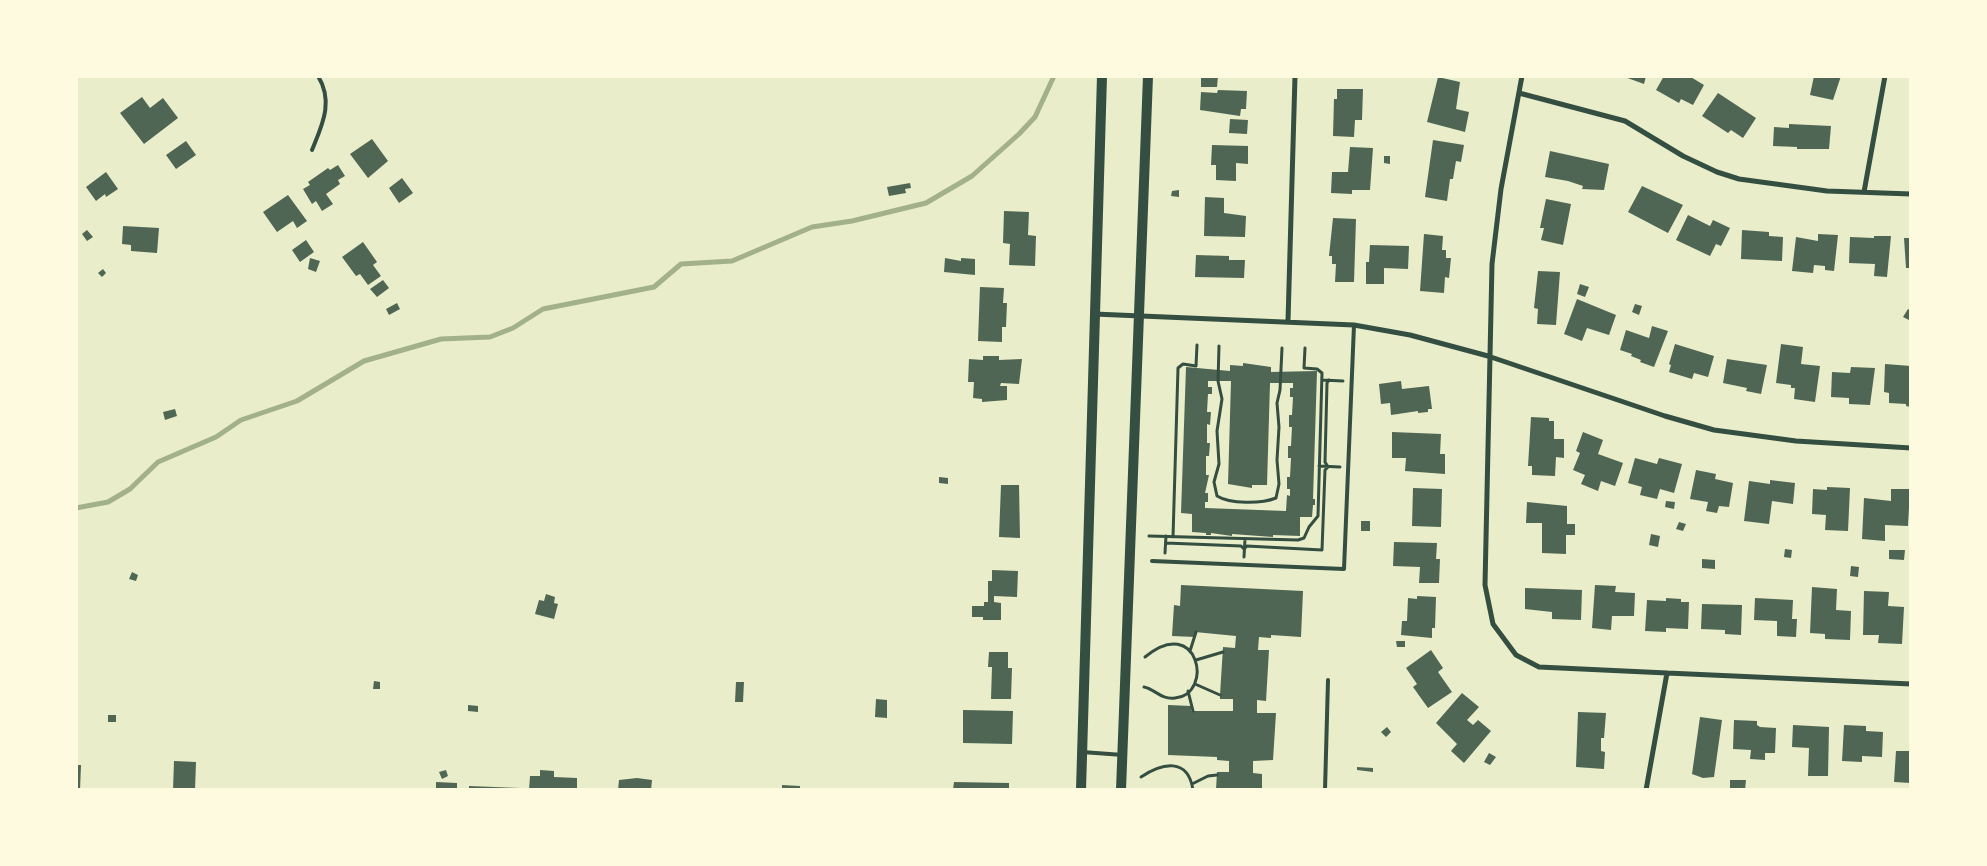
<!DOCTYPE html>
<style>
body{margin:0}
#map{position:relative;width:1987px;height:866px;overflow:hidden;background:#e9edc9;font-family:"Noto Serif",serif}
canvas{display:block}
.frame{position:absolute;inset:0;border:78px solid #fefae0;pointer-events:none}
</style>
<div id="map">
<canvas width="1987" height="866"></canvas>
<div class="frame"></div>
</div>
<script>
const ctx = document.querySelector('canvas').getContext('2d');
ctx.lineJoin = 'round';
function stroke(path, color, width, dash) { ctx.strokeStyle = color; ctx.lineWidth = width; ctx.lineCap = dash ? 'butt' : 'round'; ctx.setLineDash(dash || []); ctx.stroke(path); }
function fillPath(path, color) { ctx.fillStyle = color; ctx.fill(path, 'evenodd'); }
const stream = new Path2D(`
 M76 508 108 502 130 489 158 462 216 437 241 420 297 401 364 361 441 339 490 337 513 328 543 309 654 287 681 264 732 261 812 227 852 221 926 203 972 176 1019 134 1035 117 1054 76`);
const building = new Path2D(`
 M1201 76H1218L1217 87H1201Z
 M1622 76H1646L1644 84Z
 M1664 76H1689L1704 85 1693 105 1681 99 1679 103 1656 90Z
 M1814 76H1841L1833 100 1810 95Z
 M1438 77 1460 82 1456 109 1469 112 1465 132 1427 122Z
 M1337 89H1363L1362 120H1355L1354 137 1333 136 1334 99H1337Z
 M1218 90 1247 91 1246 109H1241L1240 116 1200 110 1201 92 1217 93Z
 M1718 93 1756 118 1743 138 1731 130 1728 133 1702 116Z
 M142 97 150 108 163 98 178 118 144 144 120 113Z
 M1230 119 1248 120 1247 134 1229 133Z
 M1789 124 1831 126 1829 149H1797V147L1773 146 1774 127 1789 128Z
 M372 139 388 161 368 178 350 154Z
 M1433 140 1464 145 1461 162 1456 161 1453 179H1450L1447 201 1425 197Z
 M186 141 196 155 176 169 166 155Z
 M1212 145 1248 146V164L1236 163V181L1216 180V165H1211Z
 M1350 147 1373 148 1370 190H1352V194L1331 193 1332 172H1348Z
 M1550 151 1609 164 1604 190 1582 189 1583 186 1568 181 1545 177Z
 M1384 156H1390V164L1384 163Z
 M338 165 345 176 338 180 340 184 326 194 333 204 322 211 316 201 312 204 303 189 310 185 308 182 328 168 330 170Z
 M106 172 118 189 106 197 105 194 96 201 86 187Z
 M402 178 413 193 399 203 389 188Z
 M910 183 911 188 905 189 906 193 889 196 887 187Z
 M1642 186 1683 205 1668 233 1628 212Z
 M1179 190V197L1171 196 1172 191Z
 M288 195 307 221 297 228 293 221 277 232 263 212Z
 M1205 197 1224 198V213L1246 216 1245 237 1204 236Z
 M1546 199 1571 204 1563 245 1541 240 1544 228H1540Z
 M1004 211 1029 212 1028 235 1036 236 1035 266 1009 265 1010 244 1003 243Z
 M1688 215 1710 226 1713 220 1730 228 1721 246 1716 244 1710 256 1676 240Z
 M1333 218 1356 219 1354 282H1335L1336 264H1332V256H1329Z
 M123 226 159 228 157 253 131 251V245L122 244Z
 M87 230 93 237 87 241 82 234Z
 M1742 230 1769 232V236L1783 237 1782 261 1741 259Z
 M1424 234 1443 236 1442 250H1446V258H1451L1449 278 1445 277 1444 293 1420 291Z
 M1818 234 1838 235 1834 271 1825 270V266L1814 265 1813 273 1792 271 1796 237 1818 241Z
 M1874 236H1891L1887 277 1874 276 1875 264 1849 263 1850 237 1874 238Z
 M1904 238H1911V268H1906Z
 M306 240 314 252 300 262 292 250Z
 M363 242 377 262 373 265 381 276 368 285 360 274 356 276 342 257Z
 M1370 245 1409 246 1408 269 1384 268V284H1366V262H1369Z
 M1196 255 1229 256V260H1245L1244 278 1195 277Z
 M310 258 320 261 316 272 308 269Z
 M945 258 961 261V258L975 259V275L944 272Z
 M103 269 106 273 102 277 98 273Z
 M1538 271 1560 272 1556 325 1537 324 1538 309 1534 308Z
 M383 280 389 288 377 297 370 289Z
 M1580 284 1589 287 1585 297 1577 294Z
 M980 287 1004 288 1003 303H1007L1006 327H1002V342L978 341Z
 M1577 299 1616 315 1609 335 1587 328 1582 341 1564 334Z
 M397 303 400 309 389 315 386 309Z
 M1635 304 1642 306 1639 315 1632 312Z
 M1908 309 1911 310 1909 320 1903 317Z
 M1652 326 1668 331 1654 367 1640 362 1641 360 1631 356 1632 354 1620 350 1626 330 1649 338Z
 M1675 344 1714 356 1708 377 1694 373 1692 379 1669 372 1671 365 1669 364Z
 M1781 344 1803 347 1801 364 1820 366 1815 402 1794 399 1795 388H1791V385L1776 383Z
 M983 356H999V360L1022 359 1019 384 1001 383 1000 386H1007V400L982 402V399L973 398 974 382H968L969 359 983 360Z
 M1727 359 1767 365 1761 394 1746 391 1747 388 1723 383Z
 M1243 363 1271 367V372L1317 371 1313 499H1315V505H1313L1312 517H1300V536L1273 535V537L1232 534V536L1211 533V535H1206V533L1192 532V514L1181 513 1186 367 1230 371V365L1243 366ZM1208 381H1231L1228 484 1252 488V485H1267L1270 383H1293V388H1290V397H1293L1292 415H1289V427H1292L1291 446H1288V458H1291L1290 477H1287V489H1290V496L1287 495 1286 511 1205 508V502H1208V493H1205L1209 475H1206V456H1209L1210 443H1207V424L1210 425 1211 412H1207L1208 394H1212V387H1208Z
 M1885 364 1911 366V407L1906 406V404L1889 403V393L1884 392Z
 M1851 367 1875 368 1870 405 1849 404V398L1831 397 1832 372 1850 373Z
 M1401 381 1402 389 1429 386 1432 409H1428V412L1418 413V411L1391 415 1390 403 1381 404 1379 384Z
 M175 409 177 416 165 420 163 412Z
 M1531 417 1549 418V421H1554V439H1564V458L1556 457 1555 476 1532 475V466H1528Z
 M1392 432 1441 434 1440 454H1445V474L1405 471 1406 458H1392Z
 M1583 432 1603 440 1598 454 1623 463 1615 486 1601 481 1598 491 1581 484 1585 475 1573 470 1580 453 1576 451Z
 M1635 458 1657 464 1659 458 1682 464 1674 493 1660 489 1657 499 1640 495 1642 487 1628 483Z
 M1696 470 1716 474 1715 479 1733 483 1729 507 1719 506 1717 513 1706 511 1708 502 1690 499Z
 M939 477 948 478V484L939 483Z
 M1770 480 1795 483 1793 504 1772 501 1769 524 1744 521 1749 481 1770 484Z
 M1001 485H1019L1020 538 999 537Z
 M1827 487 1850 488 1848 531 1825 530 1826 515 1812 514 1813 489 1827 490Z
 M1413 488 1442 489 1441 527 1412 526Z
 M1891 489H1910L1908 526 1885 525V541L1862 539 1864 498 1891 501Z
 M1666 501 1675 502 1674 509 1665 507Z
 M1527 502 1567 506V524H1575V535H1566V554L1542 553V523H1526Z
 M1361 521H1370V531H1361Z
 M1679 522 1686 524 1683 531 1676 529Z
 M1651 534 1660 536 1658 547 1649 545Z
 M1394 542 1437 543 1436 559H1440L1439 583H1419L1420 567 1393 566Z
 M1785 549 1792 550 1791 558 1784 557Z
 M1889 550H1905L1904 560 1889 559Z
 M1702 559 1715 560V569L1702 568Z
 M1851 566 1859 567 1858 577 1850 576Z
 M992 570 1018 571 1017 597 994 596V602L1001 603V620H983V617H972V606H984V602H988V581H992Z
 M132 572 138 575 136 581 129 579Z
 M1181 585 1303 591 1301 637 1271 635V638L1259 637 1258 650H1269L1266 701 1257 700V713H1276L1273 760 1253 761V773L1262 774V790H1216L1217 772H1229V761L1217 760V757L1168 755V705L1191 706V711H1233V699H1220V695L1223 647 1235 648 1236 636 1195 632V637L1172 636 1174 605 1180 606Z
 M1595 585 1616 586 1615 592 1635 593 1634 616H1612L1611 630 1592 628Z
 M1812 587 1837 589 1836 610 1851 611 1850 640 1825 639V634L1810 633Z
 M1525 588 1582 590 1581 620 1552 619V612L1525 609Z
 M1864 591 1889 592 1888 606 1904 607 1902 644 1878 643 1879 635H1863Z
 M546 594 555 597 554 603 558 604 554 619 535 614 539 600 544 601Z
 M1417 596 1436 597 1435 628H1432V638L1401 635 1402 621H1407L1408 598 1417 599Z
 M1666 598 1681 599V602H1689L1688 629 1666 628V632L1645 631 1647 600 1666 601Z
 M1755 598 1793 600 1792 619H1797L1796 637 1777 636V621L1754 620Z
 M1702 604 1742 605 1741 635 1725 634V630L1701 629Z
 M1396 641H1405V647H1397Z
 M1431 650 1443 668 1438 672 1452 692 1428 708 1413 687 1417 684 1406 668Z
 M989 652H1008V668H1012L1011 699H991L992 667H988Z
 M374 681 380 682V689H373Z
 M736 682H744L743 702H735Z
 M1462 693 1479 707 1467 720 1473 725 1478 720 1491 731 1464 763 1451 751 1457 744 1436 723Z
 M876 699 887 700V718L875 717Z
 M468 705 478 706V712L468 711Z
 M963 710 1013 711 1012 744 963 743Z
 M1578 712 1606 713 1604 738H1601V751L1605 752 1604 769 1576 767Z
 M108 715H116V722H108Z
 M1700 717 1722 720 1714 777 1703 778 1692 774Z
 M1734 720 1757 721V725L1760 727 1776 728 1775 753H1765V760L1750 759 1751 750 1733 749Z
 M1793 725 1829 727 1828 776H1808L1809 748 1792 747Z
 M1844 725 1866 726V731L1883 732 1882 757 1862 756V762L1842 761Z
 M1387 727 1391 732 1386 737 1381 732Z
 M1896 751H1911V783L1894 782Z
 M1489 753 1496 757 1490 765 1484 762Z
 M174 761 196 762 195 790H173Z
 M76 765H81L80 790H76Z
 M1357 767 1373 768V772L1357 770Z
 M446 770 448 776 442 779 439 772Z
 M540 770 554 771V777L577 778V790H529L530 776H540Z
 M637 778 652 780 651 790H618L619 780Z
 M1730 780H1746L1745 790H1730Z
 M436 782 457 783V790H436Z
 M954 782 1009 783V790H953Z
 M782 785 800 786V790H782Z
 M469 786 520 788V790H469Z
 M360 788H373V790H360Z`);
const path = new Path2D(`
 M1219 346 1218 381 1222 399 1217 431 1219 464 1214 482 1217 496C1230 504 1261 504 1276 498L1279 484 1277 460 1279 427 1277 403 1280 390 1282 348
 M1322 380 1343 381
 M1319 466 1340 467
 M1149 536 1298 540 1304 538 1309 527 1318 516 1322 373 1317 369 1304 368 1305 348
 M1173 537 1178 368 1183 364 1196 366 1197 345
 M1166 543 1241 546 1244 549 1247 546 1322 550 1325 470 1328 467 1325 462 1327 383 1329 380
 M1165 553 1166 536
 M1244 557 1245 539
 M1190 651 1196 632
 M1196 660 1223 652
 M1195 684 1220 695
 M1144 687C1155 689 1161 700 1175 698 1215 694 1198 613 1145 657
 M1188 691 1193 711
 M1141 777C1162 763 1188 757 1193 790
 M1192 784 1208 776 1217 775`);
const service = new Path2D(`
 M312 150C322 125 334 102 318 76
 M1152 561 1344 569 1354 325
 M1082 752 1123 755
 M1325 790 1328 680`);
const minor = new Path2D(`
 M1522 76 1501 189 1492 264 1485 585 1493 624 1516 655 1539 667 1667 673 1646 790
 M1519 93 1625 121 1683 156 1717 172 1739 179 1827 191 1911 194
 M1864 192 1885 76
 M1094 314 1354 325 1410 335 1488 356 1665 416 1714 430 1796 441 1911 448
 M1288 321 1295 76
 M1667 673 1911 684`);
const secondary = new Path2D(`
 M1081 790 1102 76
 M1121 790 1148 76`);
stroke(stream, '#a3b18a', 5);
fillPath(building, '#4f6655');
stroke(path, '#344e41', 3);
stroke(service, '#344e41', 4);
stroke(minor, '#344e41', 5);
stroke(secondary, '#344e41', 10);
</script>
